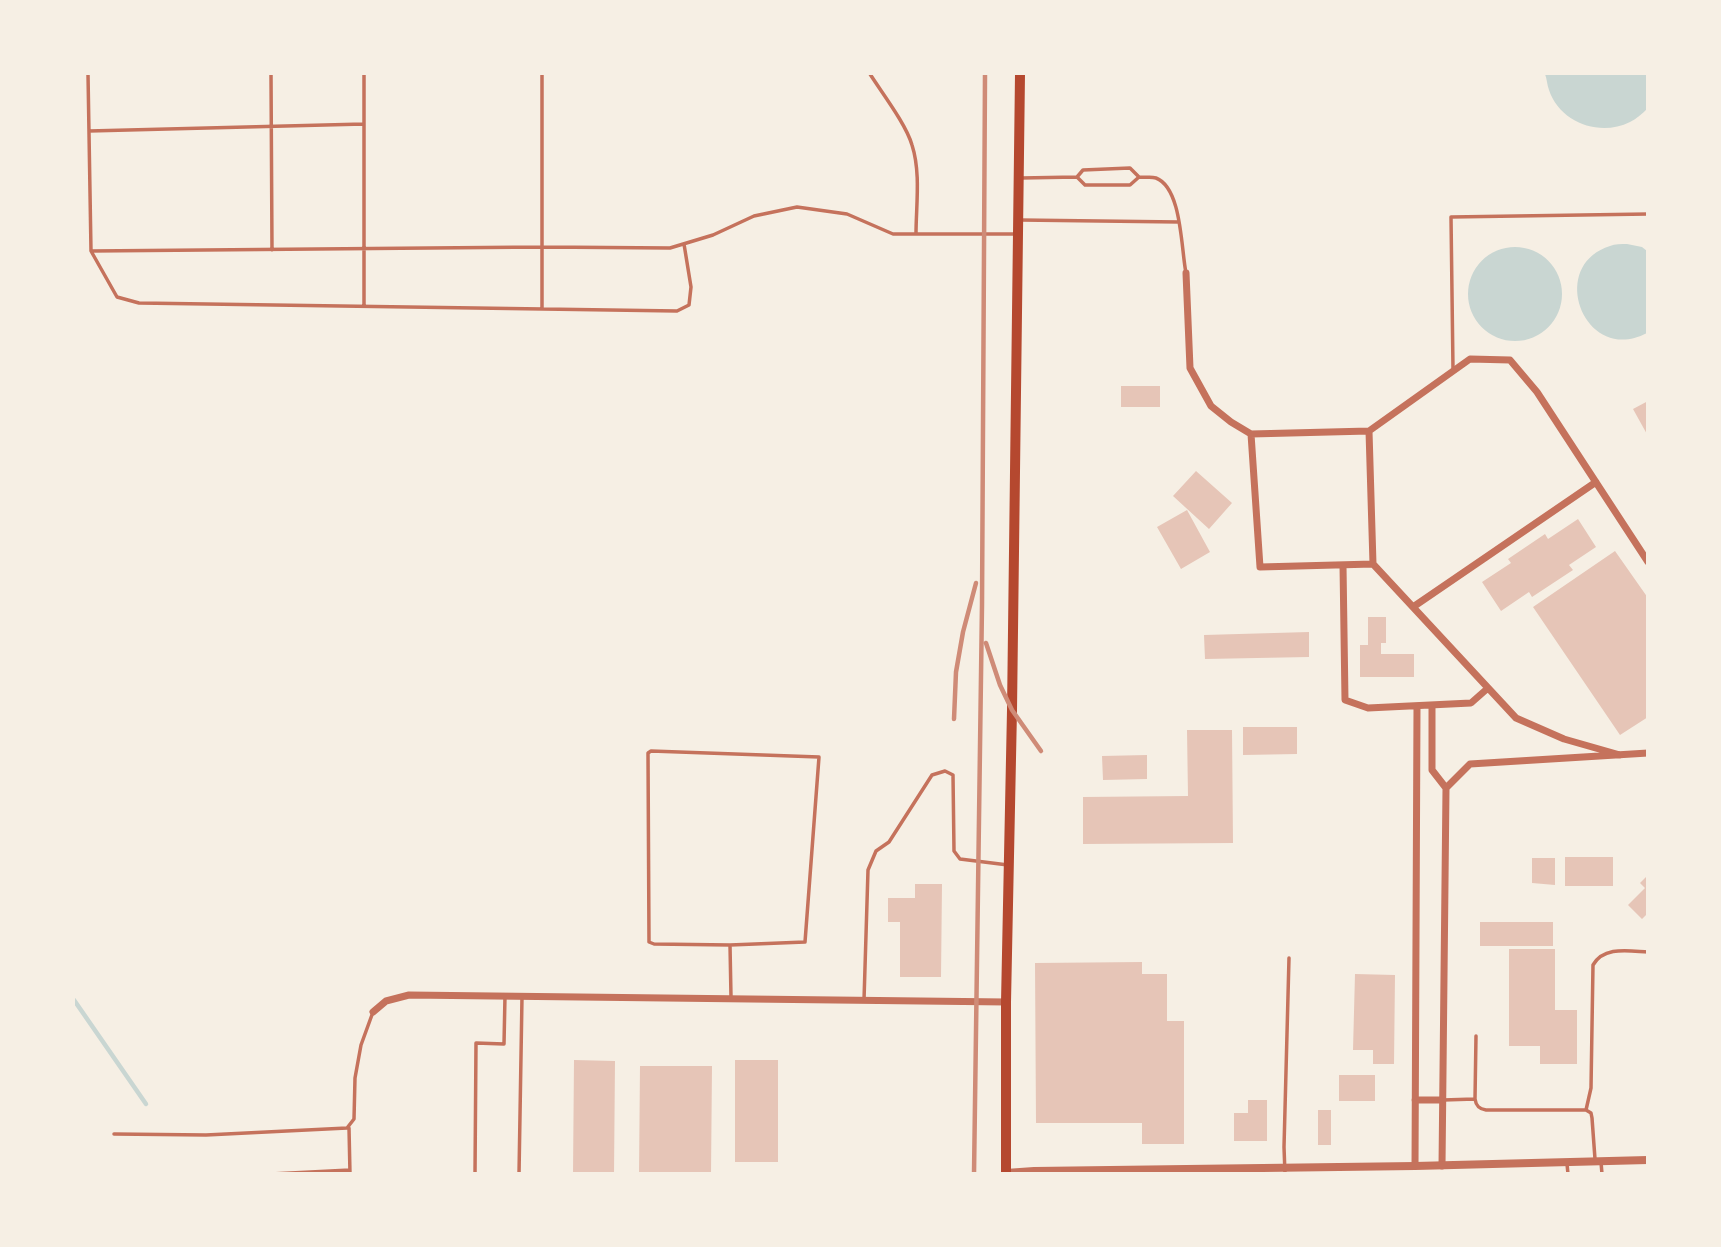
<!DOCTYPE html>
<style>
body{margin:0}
#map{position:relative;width:1721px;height:1247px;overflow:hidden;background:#f6efe4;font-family:"IBM Plex Sans",sans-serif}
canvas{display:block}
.frame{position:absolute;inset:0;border:75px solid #f6efe4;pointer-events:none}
</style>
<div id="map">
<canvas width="1721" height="1247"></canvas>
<div class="frame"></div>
</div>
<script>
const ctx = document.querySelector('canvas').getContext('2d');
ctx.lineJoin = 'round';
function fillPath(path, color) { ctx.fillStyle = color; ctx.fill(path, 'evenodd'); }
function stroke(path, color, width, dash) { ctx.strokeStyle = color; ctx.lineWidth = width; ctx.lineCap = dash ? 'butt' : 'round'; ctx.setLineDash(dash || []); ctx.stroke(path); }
const water = new Path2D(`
 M1545 74H1647V109C1642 114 1636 119 1630 122 1600 137 1560 123 1549 90 1547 85 1547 79 1545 74Z
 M1627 244 1642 247 1647 251V333C1585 366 1546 266 1610 246 1615 244 1621 244 1627 244Z
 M1468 294a47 47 0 1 1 94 0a47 47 0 1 1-94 0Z`);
const stream = new Path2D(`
 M74 1000 146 1104`);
const building = new Path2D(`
 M1121 386H1160V407H1121Z
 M1648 401V436L1633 409Z
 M1196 471 1232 503 1209 529 1173 496Z
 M1187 510 1210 552 1181 569 1157 527Z
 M1578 519 1596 547 1569 565 1573 570 1532 597 1529 592 1501 611 1482 582 1511 563 1508 559 1545 534 1548 539Z
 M1615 551 1648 598V717L1620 735 1533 607Z
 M1368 617H1386V643H1381V654H1414V677H1360V645H1368Z
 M1309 632V657L1205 659 1204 635Z
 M1243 727H1297V754L1243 755Z
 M1187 730H1232L1233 843 1083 844V797L1188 796Z
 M1147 755V779L1103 780 1102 756Z
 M1565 857H1613V886H1565Z
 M1532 858H1555V885L1532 883Z
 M1648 875V913L1642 919 1628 905 1645 888 1640 883Z
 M915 884H942L941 977H900V922H888V898H915Z
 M1480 922H1553V946H1480Z
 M1509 949H1555V1010H1577V1064H1540V1046H1509Z
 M1142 962V974H1167V1021H1184V1144H1142V1123H1036L1035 963Z
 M1355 974 1395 975 1394 1064H1373V1050H1353Z
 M574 1060 615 1061 614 1174H573Z
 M735 1060H778V1162H735Z
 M640 1066H712L711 1174H639Z
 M1339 1075H1375V1101H1339Z
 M1248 1100H1267V1141H1234V1113H1248Z
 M1318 1110H1331V1145H1318Z`);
const service = new Path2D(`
 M88 74 91 251 542 247 670 248 713 235 754 216 797 207 847 214 893 234H1016
 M271 74 272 250
 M364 74V306
 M870 74C882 93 906 124 912 145 921 173 916 206 916 234
 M89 131 364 124
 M1139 177C1144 177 1151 177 1156 178 1182 188 1181 249 1186 273
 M1021 178 1077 177 1083 170 1130 168 1139 177 1130 185H1085L1077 177
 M1020 220 1179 222
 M91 251 117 297 139 303 677 311 689 305 691 287 684 244
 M542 309V74
 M1453 369 1451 217 1648 214
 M730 945 805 942 819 757 651 751 648 753 649 942 654 944 730 945 731 997
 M864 1000 868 870 876 851 889 842 932 775 945 771 953 775 954 851 960 859 1008 865
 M1475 1099 1476 1036
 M1443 1100 1475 1099C1476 1106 1479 1109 1486 1110H1586L1591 1113 1592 1118 1595 1159
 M1586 1110 1591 1088 1593 965C1604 946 1628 951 1648 952
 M349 1128 350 1174
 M114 1134 206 1135 347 1128 354 1119 355 1078 361 1045 373 1012
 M1601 1162 1602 1174
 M1567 1164 1568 1174
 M271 1174 350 1170
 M475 1174 476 1043 504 1044 505 996
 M519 1174 522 997
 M1285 1174 1284 1147 1289 958`);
const minor = new Path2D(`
 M1186 273 1190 368 1211 406 1231 422 1251 434 1369 431 1470 359 1510 360 1537 392 1648 562
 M1369 431 1373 564 1516 718 1564 739 1620 755
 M1251 434 1260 567 1373 564
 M1343 565 1345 700 1368 708 1471 703 1488 688
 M1413 607 1596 482
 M1432 706V770L1446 788 1442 1166
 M1446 788 1470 764 1648 753
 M373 1012 386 1001 409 995 1006 1002
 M1415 1100H1443
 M1415 1166 1417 706`);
const tertiary = new Path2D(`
 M1006 1173 1034 1171 1415 1166 1648 1160`);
const secondary = new Path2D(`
 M1006 1174V1002L1012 710 1020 74`);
const rail = new Path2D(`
 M986 643 1000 685 1012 710 1041 751
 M954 719 956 672 963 632 976 583
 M974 1174 982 605 985 74`);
fillPath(water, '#c9d6d2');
stroke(stream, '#c9d6d2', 4.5);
fillPath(building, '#e6c5b7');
stroke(service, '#c5725c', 3.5);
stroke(minor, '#c5725c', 7);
stroke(tertiary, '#c5725c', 8);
stroke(secondary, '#b5482f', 10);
stroke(rail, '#cf8b77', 4.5);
</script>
